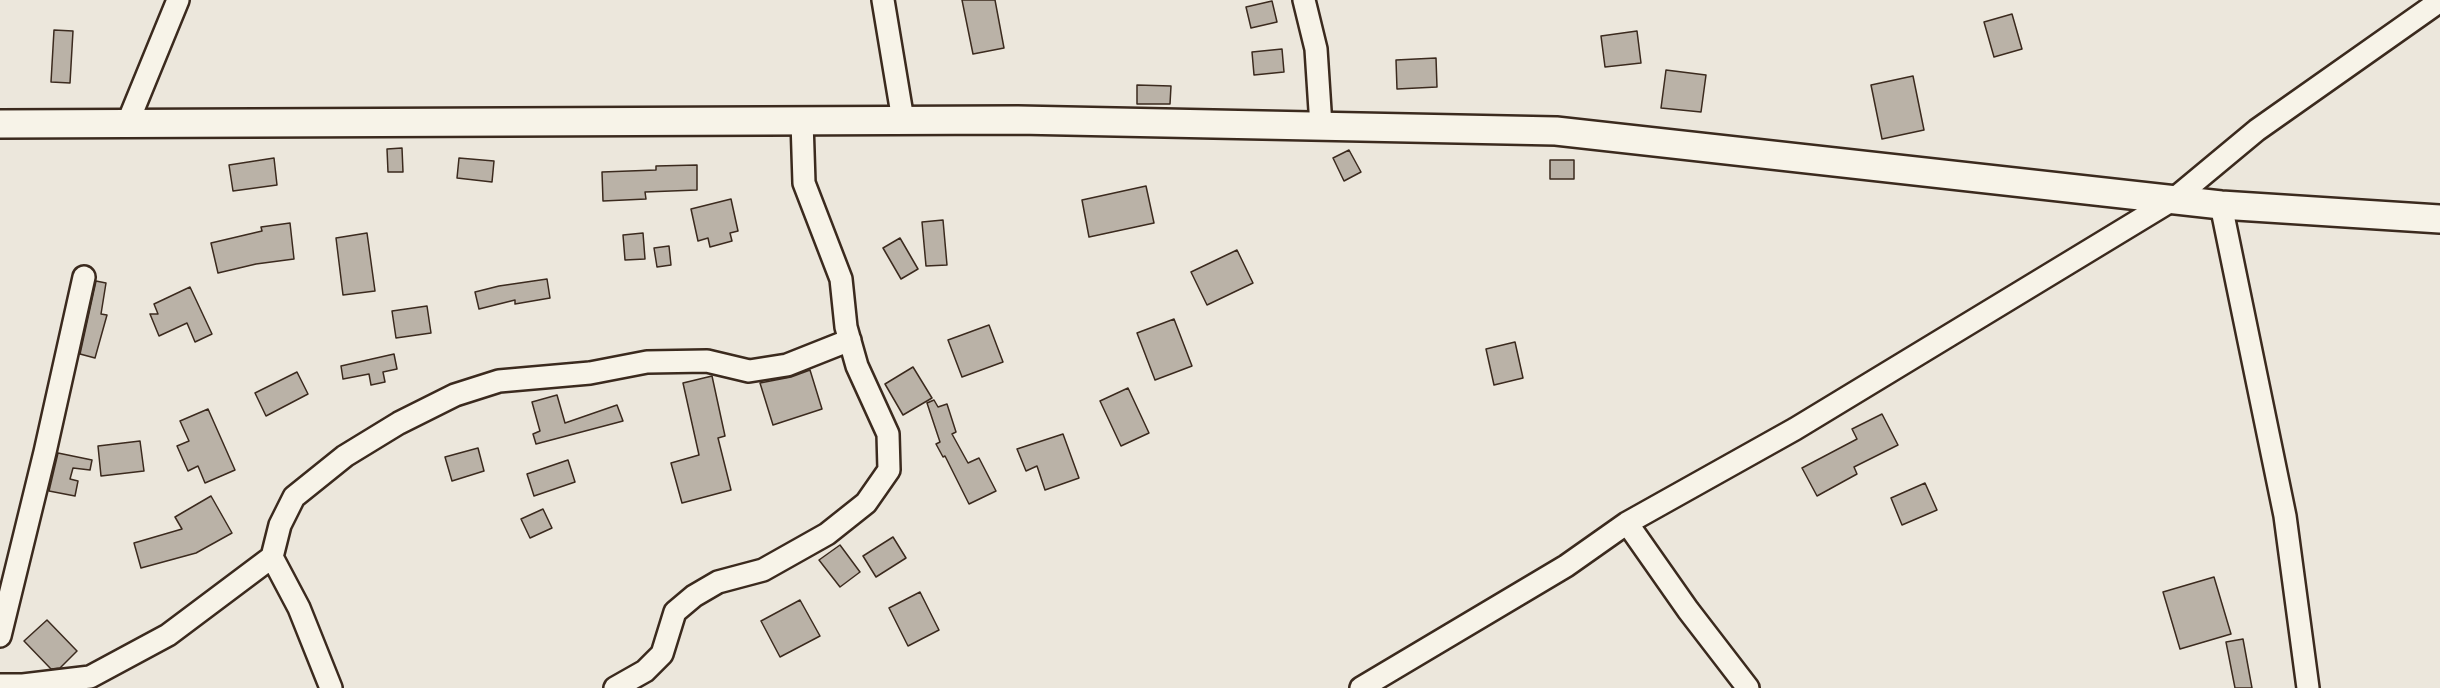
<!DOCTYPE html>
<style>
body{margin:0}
canvas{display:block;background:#ece7dc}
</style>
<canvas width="2440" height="688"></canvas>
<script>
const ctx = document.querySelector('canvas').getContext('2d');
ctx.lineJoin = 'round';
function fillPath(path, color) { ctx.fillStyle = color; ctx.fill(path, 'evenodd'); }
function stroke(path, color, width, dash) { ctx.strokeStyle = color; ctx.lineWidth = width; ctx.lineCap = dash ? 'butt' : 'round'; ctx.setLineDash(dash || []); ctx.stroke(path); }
const building = new Path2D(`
 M962 0H995L1004 48 973 54Z
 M1272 1 1277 22 1251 28 1246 7Z
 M2012 14 2022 49 1994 57 1984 22Z
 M54 30 73 31 70 83 51 82Z
 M1637 31 1641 63 1605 67 1601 36Z
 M1282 49 1284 72 1254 75 1252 52Z
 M1436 58 1437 87 1397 89 1396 60Z
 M1666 70 1706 75 1701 112 1661 108Z
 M1913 76 1924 130 1882 139 1871 85Z
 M1137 85 1171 86 1170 104H1137Z
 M402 148 403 172H388L387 149Z
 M1349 150 1361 172 1344 181 1333 158Z
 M274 158 277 185 233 191 229 165Z
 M459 158 494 161 492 182 457 178Z
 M1550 160H1574V179H1550Z
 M697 165V190L645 192 646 199 603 201 602 172 656 170V166Z
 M1146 186 1154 223 1089 237 1082 200Z
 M731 199 738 231 730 233 732 241 710 247 708 238 698 241 691 209Z
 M943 220 947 265 926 266 922 222Z
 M290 223 294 259 256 264 218 273 211 243 262 231 261 227Z
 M367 233 375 291 343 295 336 238Z
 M643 233 645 259 625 260 623 235Z
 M900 238 918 269 901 279 883 248Z
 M669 246 671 265 657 267 654 248Z
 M1237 250 1253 283 1207 305 1191 272Z
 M547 279 550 298 515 304V300L479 309 475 292 499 286Z
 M96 281 106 283 101 314 107 315 95 358 80 354Z
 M190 287 212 334 195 342 187 323 159 336 150 314H158L154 304Z
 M427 306 431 333 396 338 392 311Z
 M1174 319 1192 366 1155 380 1137 333Z
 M989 325 1003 362 962 377 948 340Z
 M1515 342 1523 378 1494 385 1486 349Z
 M394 354 397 369 383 372 385 382 371 385 369 374 343 379 341 366Z
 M913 367 932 398 903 415 885 384Z
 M810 370 822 409 773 425 760 383 791 377Z
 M297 372 308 394 266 416 255 393Z
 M712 376 725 436 718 438 731 490 682 503 671 463 699 455 683 383Z
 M1128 388 1149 433 1121 446 1100 401Z
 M557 395 565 423 617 405 623 421 536 444 533 434 540 431 532 402Z
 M934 400 938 407 947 404 956 432 952 434 968 463 979 458 996 491 969 504 945 456 943 457 936 444 940 442 927 403Z
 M208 409 235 470 205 483 198 466 188 471 177 446 189 441 180 421Z
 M1882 414 1898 445 1854 467 1857 474 1817 496 1802 468 1857 439 1852 429Z
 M1063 434 1079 478 1045 490 1037 466 1026 471 1017 449Z
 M140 441 144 471 101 476 98 446Z
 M478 448 484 471 452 481 445 457Z
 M58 453 92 460 90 470 73 468 70 479 78 481 75 496 49 491Z
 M568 460 575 482 534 496 527 474Z
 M1925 483 1937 510 1902 525 1891 498Z
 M211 496 232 533 196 553 141 568 134 543 182 529 175 517Z
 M543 509 552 528 530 538 521 519Z
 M893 537 906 558 876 577 863 556Z
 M840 545 860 572 840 587 819 560Z
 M2214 577 2231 634 2180 649 2163 592Z
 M920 592 939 630 908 646 889 608Z
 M800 600 820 636 780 657 761 621Z
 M47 620 77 651 60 668 51 669 24 641Z
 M2243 639 2252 688H2235L2226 642Z`);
const minor = new Path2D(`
 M883 0 903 120
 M1304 0 1316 49 1321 126
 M128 122 178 0
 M2221 205 2285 516 2308 688
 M1627 523 1688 610 1748 688
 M272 557 299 608 331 688
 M0 636 45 452 84 277
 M0 685H23L90 677 168 635 272 557 280 525 294 497 345 456 399 423 455 395 499 381 590 373 647 362 707 361 749 371 787 365 850 340
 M615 688 645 671 662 654 675 612 694 596 718 582 763 570 827 534 866 503 889 470 888 434 857 366 846 327 841 279 804 183 802 121
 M1361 688 1566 566 1627 523 1795 429 2174 199 2257 130 2440 1`);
const major = new Path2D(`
 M0 124 1018 120 1556 131 2221 205 2440 219`);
fillPath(building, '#bab2a7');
stroke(building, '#3b2a1e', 1.5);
stroke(minor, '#3b2a1e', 26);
stroke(major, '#3b2a1e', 32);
stroke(minor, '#f7f3e8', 21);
stroke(major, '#f7f3e8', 27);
</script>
